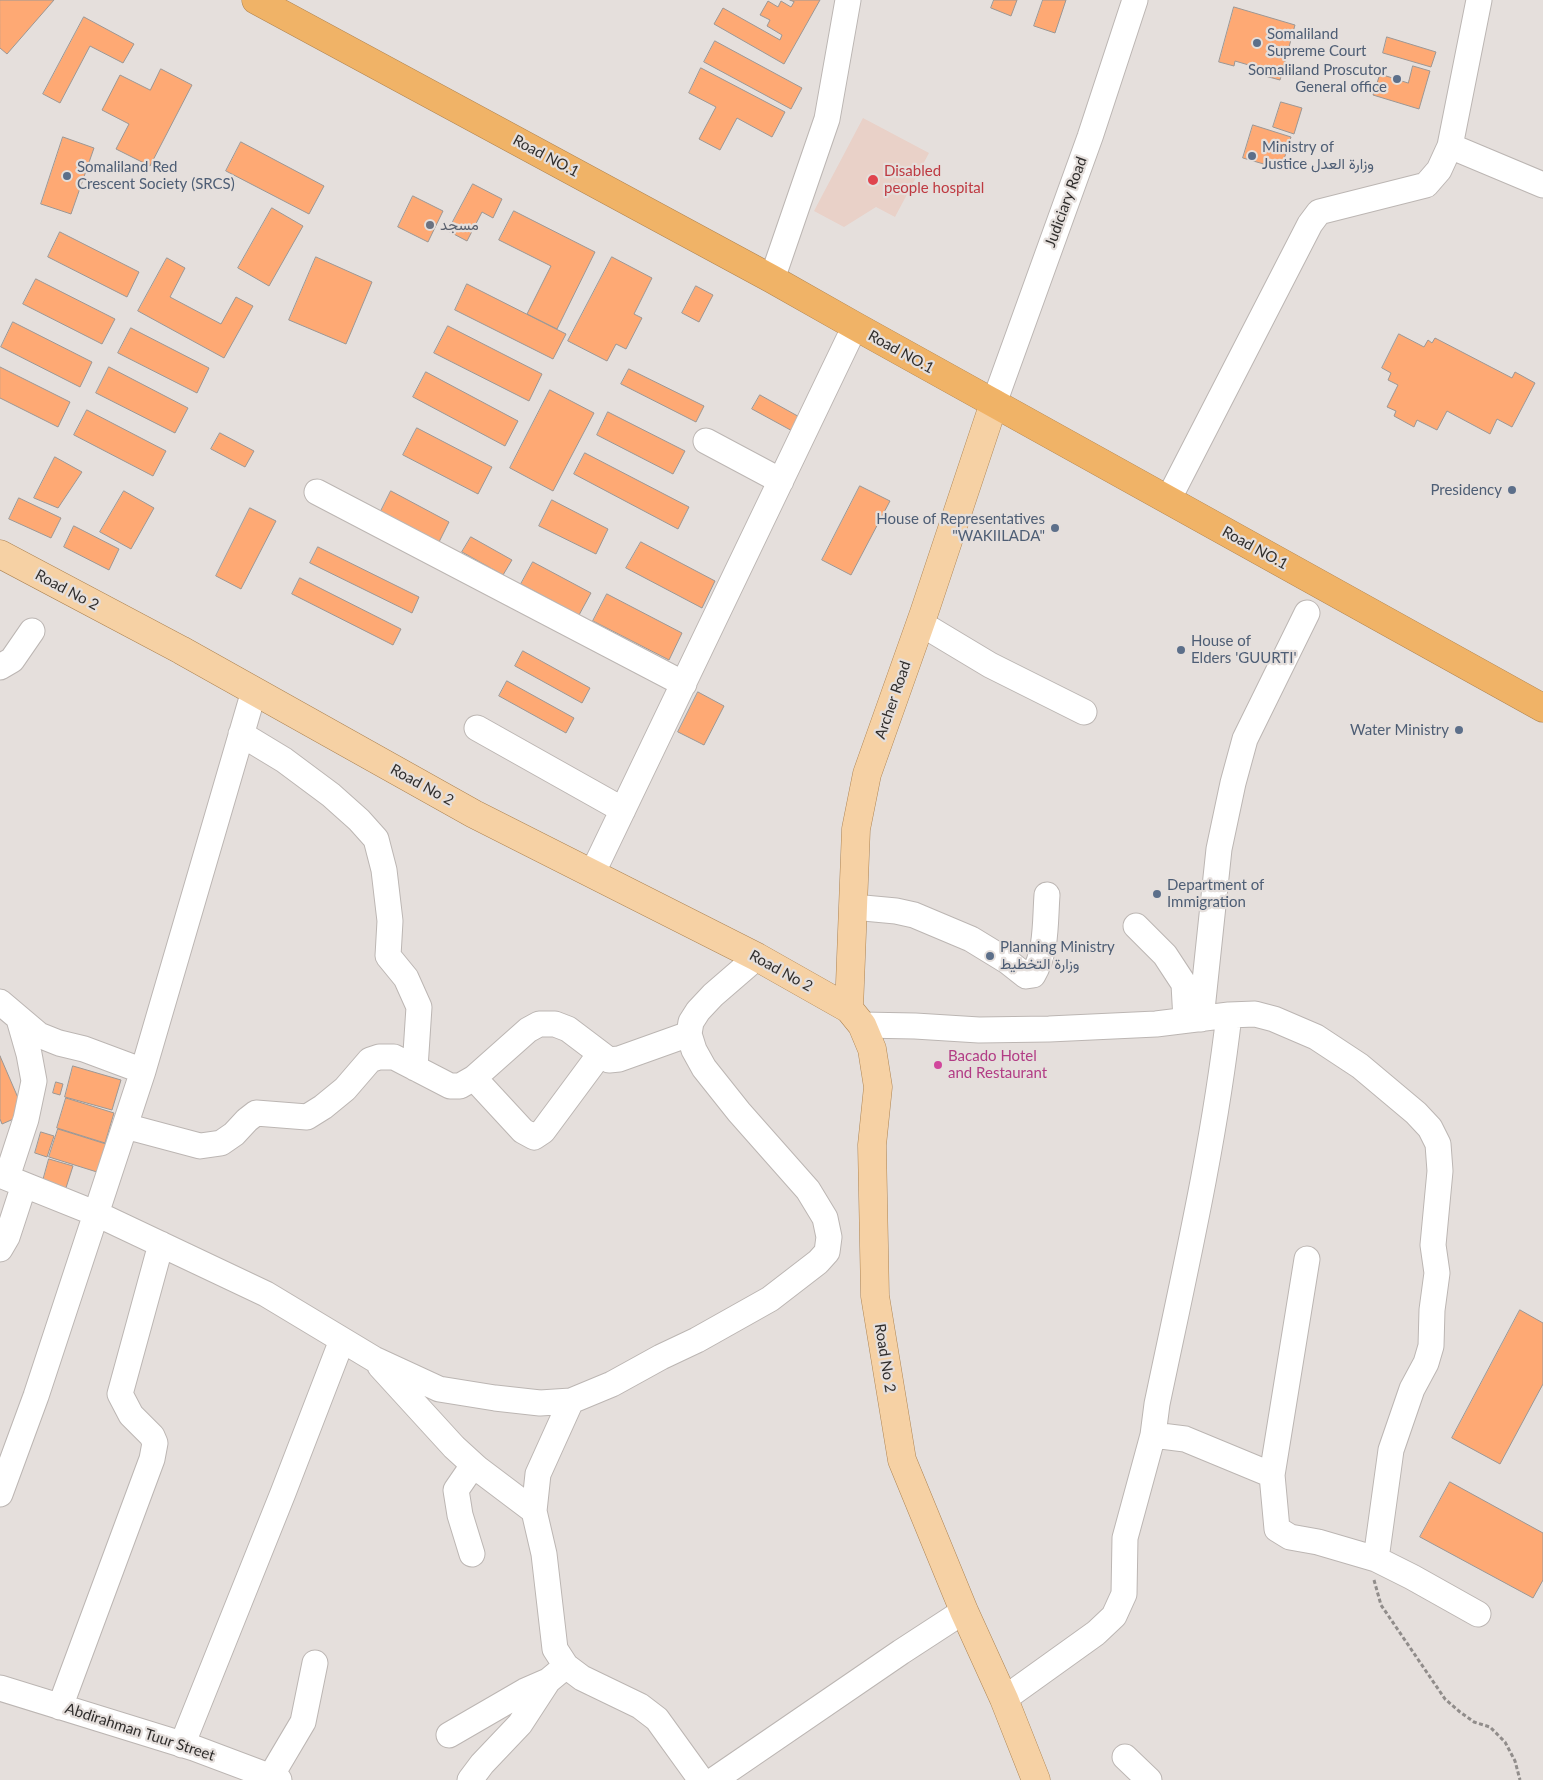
<!DOCTYPE html>
<meta charset="utf-8">
<style>
body{margin:0}
canvas{display:block;background:#e5dfdc}
</style>
<canvas width="1543" height="1780"></canvas>
<script>
const ctx = document.querySelector('canvas').getContext('2d');
ctx.lineJoin = 'round';
function fillPath(path, color) { ctx.fillStyle = color; ctx.fill(path, 'evenodd'); }
function stroke(path, color, width, dash) { ctx.strokeStyle = color; ctx.lineWidth = width; ctx.lineCap = dash ? 'butt' : 'round'; ctx.setLineDash(dash || []); ctx.stroke(path); }
function drawText(font, color, halo, rows, align = 'center') {
  ctx.font = font + ' Lato,Vazirmatn,sans-serif'; ctx.lineWidth = 4.5; ctx.setLineDash([]); ctx.textBaseline = 'middle'; ctx.strokeStyle = halo; ctx.fillStyle = color; for (const [text, x, y, turn = 0] of rows) {
    ctx.save(); ctx.translate(x, y); ctx.rotate((+turn || 0) * Math.PI / 180); ctx.textAlign = isNaN(turn) ? turn : align; if (halo) ctx.strokeText(text, 0, 0); ctx.fillText(text, 0, 0); ctx.restore();
  }
}
const medical = new Path2D(`
 M863 118 929 153 895 217 876 207 844 227 814 211Z`);
const building = new Path2D(`
 M0 0H54L7 54 0 48Z
 M790 0H820L784 64 714 24 723 8 780 40 782 35 767 26 770 20 760 15 768 1 778 7 781 1 791 7 794 2Z
 M994 0H1017L1011 16 991 8Z
 M1043 0H1066L1055 33 1034 26Z
 M1234 7 1295 25 1280 80 1265 76 1266 70 1235 61 1234 66 1219 62Z
 M84 17 134 44 123 63 90 46 60 103 43 94Z
 M1387 37 1436 52 1431 67 1383 53Z
 M715 41 802 88 791 109 704 62Z
 M1413 66 1430 71 1419 109 1373 95 1380 74 1408 83Z
 M701 68 785 112 772 137 737 118 720 150 699 139 716 107 689 93Z
 M161 69 192 85 150 166 116 149 129 124 102 110 120 75 150 90Z
 M1281 102 1302 108 1294 134 1273 127Z
 M1253 125 1291 137 1281 169 1243 158Z
 M63 137 94 148 71 214 41 204Z
 M241 142 324 186 309 214 226 171Z
 M473 184 502 199 493 218 482 212 467 241 448 231Z
 M413 196 443 211 428 242 398 227Z
 M272 208 303 226 269 286 238 268Z
 M514 211 595 252 557 329 527 314 551 266 499 240Z
 M60 232 139 272 127 297 48 257Z
 M316 257 372 282 346 344 289 320Z
 M612 257 652 278 634 314 642 318 626 349 616 344 607 361 568 341Z
 M167 258 185 268 170 297 221 324 236 297 253 306 224 358 138 311Z
 M36 279 115 319 102 344 23 304Z
 M467 284 566 334 553 359 455 310Z
 M696 286 713 295 699 322 682 313Z
 M13 322 92 362 80 387 1 347Z
 M448 326 542 374 529 401 434 353Z
 M131 328 209 368 197 393 118 353Z
 M1399 334 1424 347 1428 340 1432 343 1435 338 1512 378 1515 372 1535 383 1512 427 1497 419 1490 434 1447 411 1437 430 1417 420 1414 427 1394 416 1396 411 1387 407 1398 385 1388 380 1391 373 1382 368Z
 M0 367 70 402 58 427 0 398Z
 M109 367 188 408 175 433 96 393Z
 M629 369 704 406 696 422 621 384Z
 M426 372 518 421 505 446 413 397Z
 M550 390 594 413 553 491 510 468Z
 M760 395 803 419 796 433 752 409Z
 M87 410 166 451 153 476 74 435Z
 M608 412 685 451 673 474 597 435Z
 M417 428 492 467 478 494 403 455Z
 M220 433 254 451 245 467 211 449Z
 M585 453 689 507 678 529 574 474Z
 M55 457 82 472 58 508 34 498Z
 M860 486 890 501 851 575 822 560Z
 M124 491 154 508 131 549 100 532Z
 M391 491 449 522 438 544 380 513Z
 M19 498 61 518 51 538 9 519Z
 M552 500 608 529 596 554 539 526Z
 M250 508 276 521 241 589 216 576Z
 M74 526 119 549 109 570 64 547Z
 M471 537 512 560 503 575 462 552Z
 M641 542 715 581 702 608 626 568Z
 M318 547 419 597 412 613 310 563Z
 M533 562 591 593 579 615 521 584Z
 M300 578 401 629 393 645 292 594Z
 M607 594 682 633 669 660 593 621Z
 M523 651 590 688 582 703 515 666Z
 M507 681 574 718 566 733 499 696Z
 M698 692 724 706 704 745 678 732Z
 M0 1056 25 1114 2 1124 0 1119Z
 M73 1066 121 1080 112 1110 65 1097Z
 M56 1082 63 1084 60 1095 53 1093Z
 M66 1098 114 1113 105 1143 57 1128Z
 M58 1129 106 1144 97 1172 49 1157Z
 M41 1132 54 1136 47 1157 35 1153Z
 M49 1159 73 1166 64 1194 41 1188Z
 M1520 1310 1543 1323V1384L1500 1464 1452 1438Z
 M1450 1482 1543 1533V1580L1533 1598 1420 1537Z`);
const path = new Path2D(`
 M1374 1580 1381 1605 1445 1699 1460 1712 1474 1722 1490 1727 1505 1742 1515 1761 1520 1780`);
const minor = new Path2D(`
 M1450 146 1543 185
 M772 279 827 119 848 0
 M994 403 1090 137 1135 0
 M706 441 781 481
 M317 492 684 684
 M1168 500 1310 224 1319 212 1426 185 1439 170 1450 146 1479 0
 M920 623 990 665 1084 712
 M0 667 12 660 32 631
 M477 728 623 810
 M241 734 284 760 331 795 359 820 376 839 384 870 390 921 388 956 406 978 419 1007 415 1068
 M592 874 855 326
 M853 907 896 911 914 915 971 939 1007 961 1026 976 1033 975C1047 951 1045 922 1047 895
 M1136 926 1165 955 1184 984 1186 1020
 M0 1002 39 1035 59 1043 84 1049 143 1071
 M1201 1019 1219 849 1233 783 1245 739 1307 613
 M862 1025 915 1026 979 1030 1049 1029 1156 1024 1229 1015 1255 1014 1274 1019 1316 1037 1360 1066 1416 1113 1430 1128 1438 1144 1440 1171 1433 1245 1437 1273 1432 1310 1431 1346 1426 1363 1412 1389 1391 1450 1376 1559
 M474 1078 523 1131 534 1137 543 1131 600 1054
 M125 1126 200 1146 221 1143 234 1134 247 1120 256 1113 307 1117 323 1107 345 1089 370 1060 379 1057H394L450 1086H460L474 1078 528 1030 539 1024H555L568 1029 609 1060 619 1059 689 1034
 M0 1175 97 1214 266 1294 374 1359 439 1389 495 1398 540 1403 571 1401 612 1384 661 1357 697 1340 770 1299 818 1262 827 1252 829 1237 825 1218 808 1190 739 1112 704 1068 694 1050 689 1034 691 1022 698 1011 713 995 757 957
 M7 1177 26 1119 34 1081 29 1054 19 1019
 M0 1249 7 1237 24 1185
 M1307 1259 1272 1475 1277 1529 1290 1537 1318 1542 1376 1559 1412 1577 1478 1614
 M380 1366 454 1447 477 1468 534 1511
 M571 1401 538 1474 534 1511 544 1554 555 1649 566 1666 582 1678 640 1706 657 1719 701 1780
 M1153 1435 1185 1439 1272 1475
 M0 1494 36 1396 143 1071 254 691
 M472 1554 460 1515 456 1490 467 1474 477 1468
 M0 1688 194 1748 279 1780
 M1004 1699 1096 1633 1114 1616 1124 1594 1125 1538 1153 1435 1157 1404C1184 1275 1214 1146 1229 1015
 M60 1707 152 1459 155 1443 152 1436 131 1415 120 1394 161 1244
 M449 1735 525 1691 548 1681 566 1666
 M182 1745 283 1493 342 1340
 M1125 1757 1149 1780
 M271 1776 303 1722 315 1663
 M470 1780 482 1764 520 1724 548 1681
 M714 1780 901 1652 964 1611`);
const major = new Path2D(`
 M0 554 181 650 474 814 757 957 849 1009 862 1025 872 1049 878 1087 872 1145 875 1296 902 1460 964 1611 1004 1699 1036 1780
 M849 1009 856 829 867 774 924 613 994 403`);
const highway = new Path2D(`
 M256 0 772 279 855 326 1543 708`);
const markers = [
 [1257,43,5,"#5c6f8a"],
 [1397,79,5,"#5c6f8a"],
 [1252,156,5,"#5c6f8a"],
 [67,176,5,"#5c6f8a"],
 [873,180,6,"#e0444e"],
 [430,225,5,"#6b7280"],
 [1512,490,5,"#5c6f8a"],
 [1055,528,5,"#5c6f8a"],
 [1181,650,5,"#5c6f8a"],
 [1459,730,5,"#5c6f8a"],
 [1157,894,5,"#5c6f8a"],
 [990,956,5,"#5c6f8a"],
 [938,1065,5,"#d1479c"]
];
const serviceNames = [
 ["Somaliland",1267,34],
 ["Supreme Court",1267,51],
 ["Somaliland Proscutor",1387,70,"right"],
 ["General office",1387,87,"right"],
 ["Ministry of",1262,147],
 ["Justice وزارة العدل",1262,164],
 ["Somaliland Red",77,167],
 ["Crescent Society (SRCS)",77,184],
 ["Presidency",1502,490,"right"],
 ["House of Representatives",1045,519,"right"],
 ["\"WAKIILADA\"",1045,536,"right"],
 ["House of",1191,641],
 ["Elders 'GUURTI'",1191,658],
 ["Water Ministry",1449,730,"right"],
 ["Department of",1167,885],
 ["Immigration",1167,902],
 ["Planning Ministry",1000,947],
 ["وزارة التخطيط",1000,964]
];
const streetNames = [
 ["Road NO.1",546,156,28],
 ["Judiciary Road",1066,202,-70],
 ["Road NO.1",901,352,29],
 ["Road NO.1",1255,548,29],
 ["Road No 2",67,590,28],
 ["Archer Road",893,700,-71],
 ["Road No 2",422,785,29],
 ["Road No 2",781,971,29],
 ["Road No 2",885,1358,81],
 ["Abdirahman Tuur Street",140,1732,18]
];
const healthNames = [
 ["Disabled",884,171],
 ["people hospital",884,188]
];
const worshipNames = [
 ["مسجد",440,225]
];
const hotelNames = [
 ["Bacado Hotel",948,1056],
 ["and Restaurant",948,1073]
];
fillPath(medical, '#e9d1c8');
fillPath(building, '#fea974');
stroke(building, '#9c9794', 1);
stroke(minor, '#bcb6b3', 27);
stroke(major, '#ad8453', 29);
stroke(highway, '#ad8453', 29);
stroke(path, '#918d8b', 3, [4, 2.5]);
stroke(minor, '#fff', 25);
stroke(major, '#f6d1a4', 28);
stroke(highway, '#f0b367', 28);
for (const [x, y, r, color] of markers) { const dot = new Path2D(); dot.arc(x, y, r, 0, 2 * Math.PI); ctx.fillStyle = color; ctx.fill(dot); stroke(dot, '#e5dfdc', 2); }
drawText('15px', '#4e5e75', '#e5dfdc', serviceNames, 'left');
drawText('15px', '#302e2d', '#e5dfdc', streetNames);
drawText('15px', '#be3a42', '#e5dfdc', healthNames, 'left');
drawText('15px', '#5b616d', '#e5dfdc', worshipNames, 'left');
drawText('15px', '#b23c85', '#e5dfdc', hotelNames, 'left');
</script>
